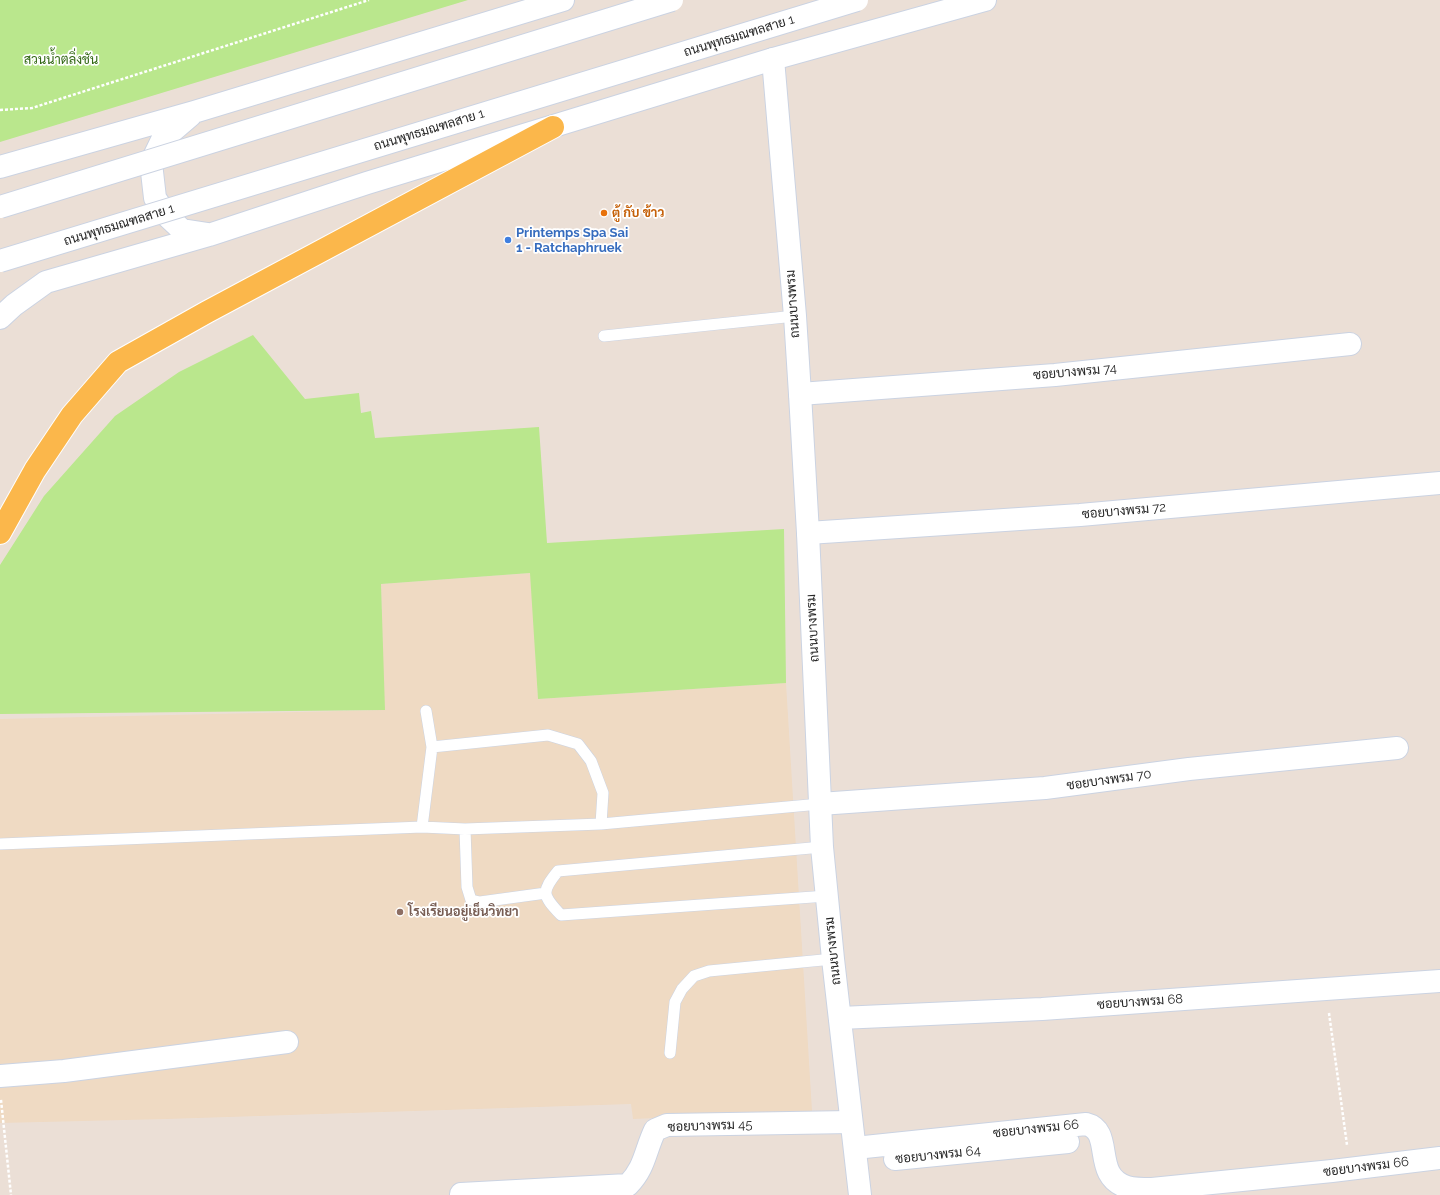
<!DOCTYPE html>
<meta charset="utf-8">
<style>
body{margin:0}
canvas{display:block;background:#ebdfd6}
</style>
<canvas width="1440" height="1195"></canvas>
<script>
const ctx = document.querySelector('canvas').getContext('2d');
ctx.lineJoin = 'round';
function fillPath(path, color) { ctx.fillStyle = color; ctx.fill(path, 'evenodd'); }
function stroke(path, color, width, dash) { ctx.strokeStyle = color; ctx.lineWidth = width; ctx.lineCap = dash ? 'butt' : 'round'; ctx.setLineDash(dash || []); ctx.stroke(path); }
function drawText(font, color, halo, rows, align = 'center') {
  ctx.font = font + ' Raleway,Sarabun,sans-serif'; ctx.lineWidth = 3.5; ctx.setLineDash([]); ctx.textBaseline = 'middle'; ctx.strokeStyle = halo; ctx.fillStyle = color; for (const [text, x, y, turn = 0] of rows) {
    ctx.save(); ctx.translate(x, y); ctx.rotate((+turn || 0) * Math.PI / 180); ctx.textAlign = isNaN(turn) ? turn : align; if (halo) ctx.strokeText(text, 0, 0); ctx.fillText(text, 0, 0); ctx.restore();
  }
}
const education = new Path2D(`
 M531 573 538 699 786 683 812 1111 633 1119 631 1104 166 1119 0 1123V719L384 710 381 584Z`);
const green = new Path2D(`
 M0 0H468L0 142Z
 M253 335 305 399 359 393 361 413 371 411 375 438 539 427 547 543 784 529 786 683 538 699 530 573 381 584 385 710 0 714V565L44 496 115 416 179 372Z`);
const path = new Path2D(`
 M0 110 32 108 369 0
 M1329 1013 1347 1145
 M1 1100 11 1195`);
const service = new Path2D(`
 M604 336 795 316
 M432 747 548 735 578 744 591 761 603 793 601 824
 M422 827 432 747 426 711
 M465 829 467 887 471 900 480 902 546 893
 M0 844 422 827 465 829 601 824 820 804
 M822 847 558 871C541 892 542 895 561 915L827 896
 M670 1053 675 1002 682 989 694 976 709 971 833 959`);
const minor = new Path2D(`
 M800 394 1055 375 1350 344
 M808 533 1080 515 1440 483
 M820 804 1045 788 1189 769 1397 748
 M840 1018 1042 1009 1440 981
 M0 1076 64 1071 287 1042
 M855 1148 1086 1124C1115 1131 1091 1176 1127 1187 1134 1189 1144 1189 1152 1189L1332 1171 1440 1158
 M895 1159 1068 1142
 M461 1194 628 1185C645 1168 645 1151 655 1130L667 1125 851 1122`);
const tertiary = new Path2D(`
 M773 59 795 316 800 394 808 533 822 847 833 959 860 1195`);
const secondary = new Path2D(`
 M190 116 162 140 151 163 155 198 167 216 182 230 208 234
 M0 167 194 112 563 0
 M0 318 14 305 46 282 209 235 367 183 773 59 985 0`);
const primary = new Path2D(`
 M0 533 35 470 72 415 118 362 207 312 553 127`);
const secondaryBridge = new Path2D(`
 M0 207 672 0
 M0 261 857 0`);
const markers = [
 [604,213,4,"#e8710a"],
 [508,240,4,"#3f7fe0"],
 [400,912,4,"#8d6e63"]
];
const streetNames = [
 ["ถนนพุทธมณฑลสาย 1",739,36,-17],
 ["ถนนพุทธมณฑลสาย 1",429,130,-17],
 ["ถนนพุทธมณฑลสาย 1",119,225,-17],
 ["ถนนบางพรม",793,304,-94],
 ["ซอยบางพรม 74",1075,372,-5],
 ["ซอยบางพรม 72",1124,511,-5],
 ["ถนนบางพรม",813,628,-93],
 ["ซอยบางพรม 70",1109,780,-8],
 ["ถนนบางพรม",833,951,-96],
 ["ซอยบางพรม 68",1140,1002,-4],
 ["ซอยบางพรม 45",710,1126,-2],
 ["ซอยบางพรม 66",1036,1129,-6],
 ["ซอยบางพรม 64",938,1155,-6],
 ["ซอยบางพรม 66",1366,1167,-7]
];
const parkNames = [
 ["สวนน้ำตลิ่งชัน",61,60]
];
const foodNames = [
 ["ตู้ กับ ข้าว",612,213]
];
const shopNames = [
 ["Printemps Spa Sai",516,233],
 ["1 - Ratchaphruek",516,248]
];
const educationNames = [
 ["โรงเรียนอยู่เย็นวิทยา",408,912]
];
fillPath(education, '#efdac3');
fillPath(green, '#bae78d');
stroke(service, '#cbd3e2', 12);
stroke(minor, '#cbd3e2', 24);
stroke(tertiary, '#cbd3e2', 24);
stroke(secondary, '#cbd3e2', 24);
stroke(primary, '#fff', 24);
stroke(path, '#fff', 2.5, [3, 2]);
stroke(service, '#fff', 11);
stroke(minor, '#fff', 22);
stroke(tertiary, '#fff', 22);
stroke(secondary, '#fff', 22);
stroke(primary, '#fbb74b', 22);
stroke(secondaryBridge, '#cbd3e2', 24, []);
stroke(secondaryBridge, '#fff', 22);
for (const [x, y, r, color] of markers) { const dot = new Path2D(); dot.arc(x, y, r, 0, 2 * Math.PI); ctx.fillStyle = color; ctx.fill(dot); stroke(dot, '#fff', 1.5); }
drawText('13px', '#272727', '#fff', streetNames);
drawText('13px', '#316713', '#fff', parkNames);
drawText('bold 13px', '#c56008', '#fff', foodNames, 'left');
drawText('bold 13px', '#366cbe', '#fff', shopNames, 'left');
drawText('bold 13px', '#785e54', '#fff', educationNames, 'left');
</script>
